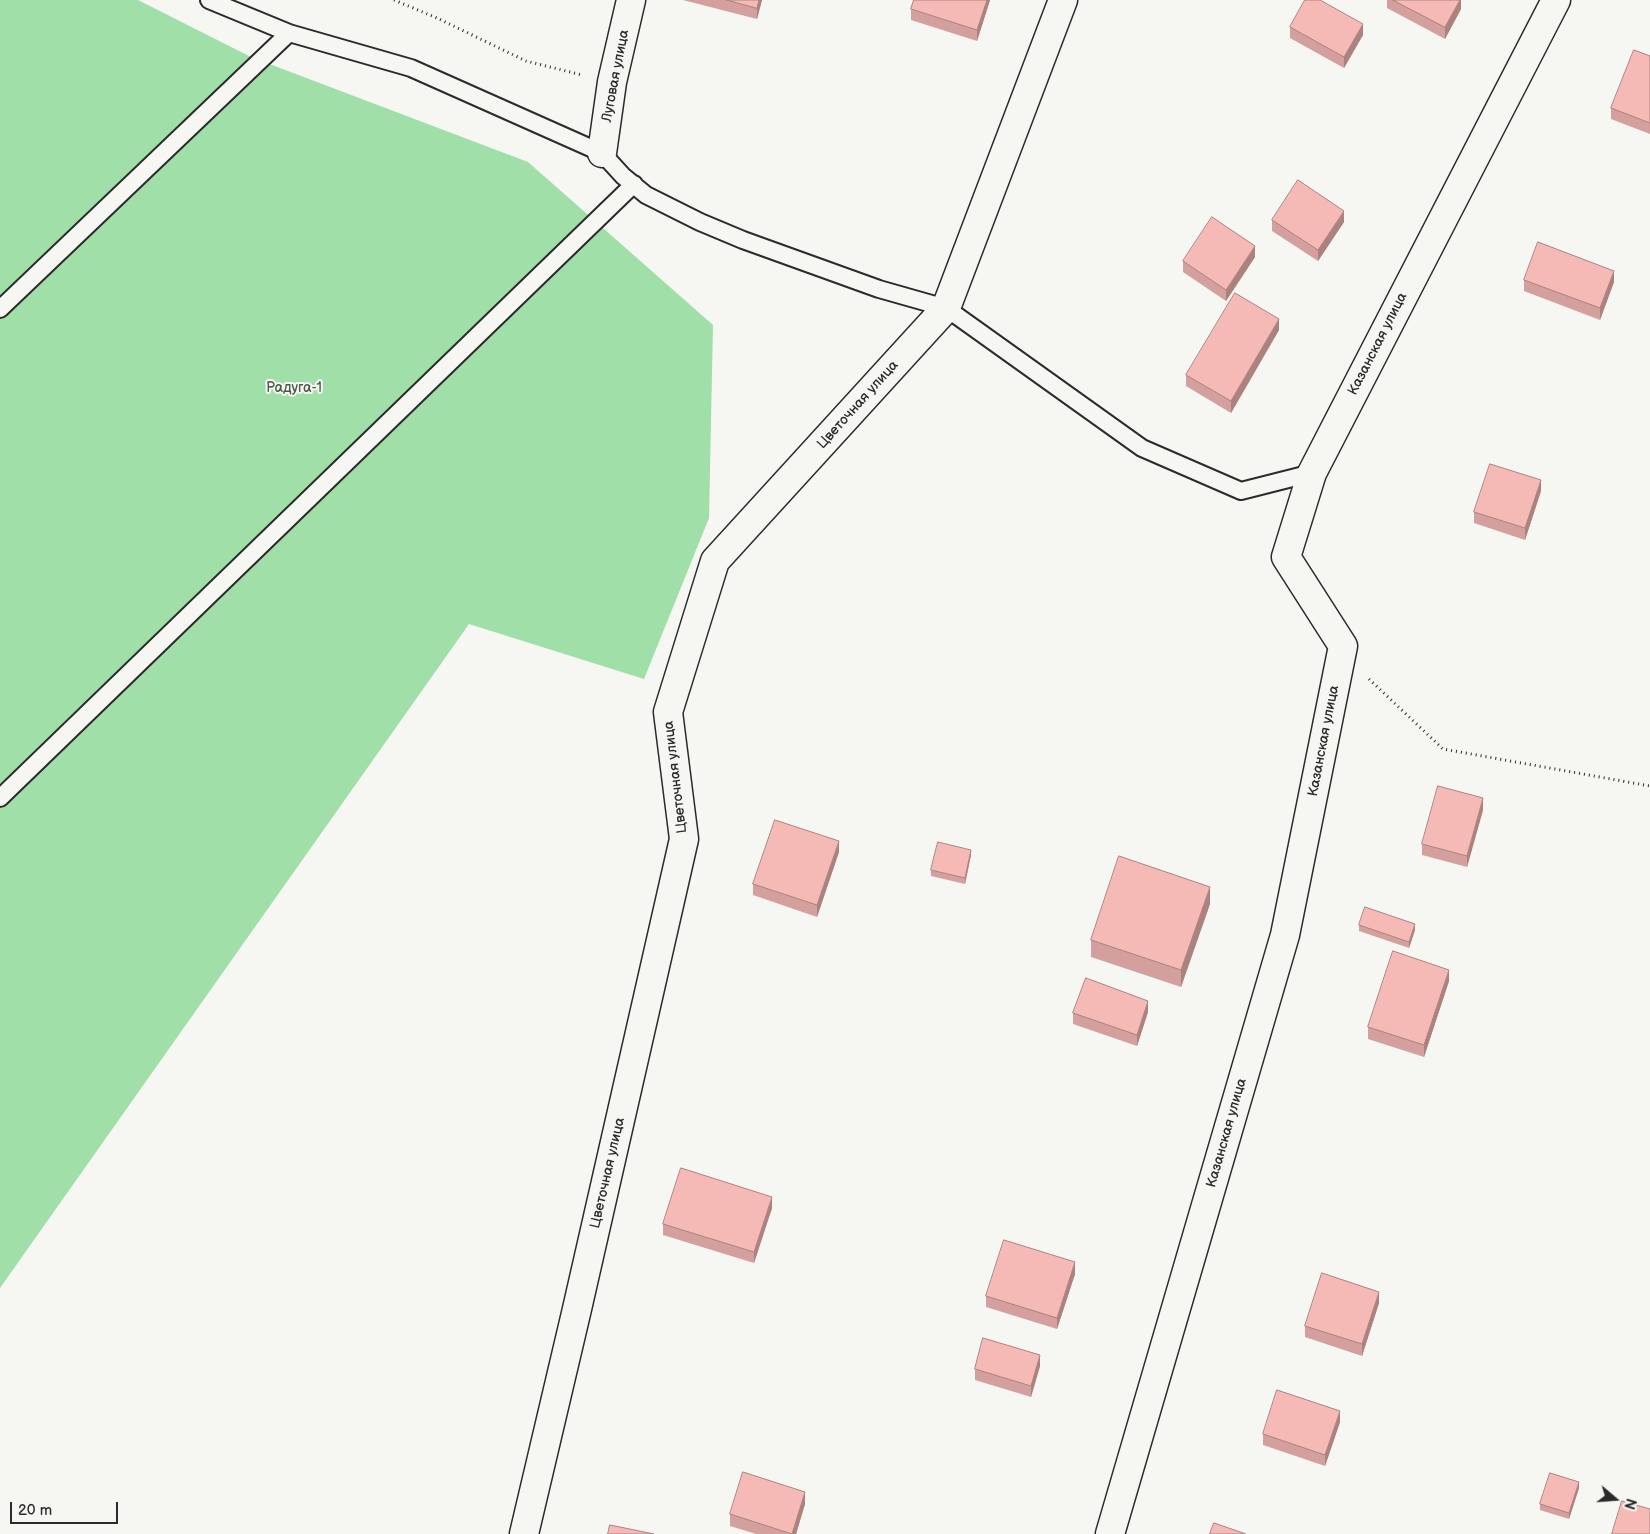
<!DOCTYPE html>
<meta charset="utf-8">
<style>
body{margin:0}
#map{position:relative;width:1650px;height:1534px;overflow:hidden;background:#f6f6f2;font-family:"Balsamiq Sans",sans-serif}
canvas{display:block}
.north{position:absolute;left:1590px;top:1474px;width:50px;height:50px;-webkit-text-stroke:4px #f6f6f2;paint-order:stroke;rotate:108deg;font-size:14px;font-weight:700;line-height:20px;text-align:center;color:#2b2b2b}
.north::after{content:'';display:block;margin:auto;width:18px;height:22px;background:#2b2b2b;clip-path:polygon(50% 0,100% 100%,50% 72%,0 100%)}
.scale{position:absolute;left:10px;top:1502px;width:108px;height:22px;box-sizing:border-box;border:2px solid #2b2b2b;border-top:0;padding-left:6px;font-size:15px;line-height:18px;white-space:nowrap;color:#2b2b2b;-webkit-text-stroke:4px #f6f6f2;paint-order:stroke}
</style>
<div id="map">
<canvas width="1650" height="1534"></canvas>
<div class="north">N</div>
<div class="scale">20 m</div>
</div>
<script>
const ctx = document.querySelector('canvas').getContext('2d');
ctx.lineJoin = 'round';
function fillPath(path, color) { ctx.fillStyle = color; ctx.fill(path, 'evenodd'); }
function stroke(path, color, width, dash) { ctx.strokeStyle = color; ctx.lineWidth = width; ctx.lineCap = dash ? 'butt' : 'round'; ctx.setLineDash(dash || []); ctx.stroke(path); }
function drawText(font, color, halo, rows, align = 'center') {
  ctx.font = font + ' "Balsamiq Sans",sans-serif'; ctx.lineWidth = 4; ctx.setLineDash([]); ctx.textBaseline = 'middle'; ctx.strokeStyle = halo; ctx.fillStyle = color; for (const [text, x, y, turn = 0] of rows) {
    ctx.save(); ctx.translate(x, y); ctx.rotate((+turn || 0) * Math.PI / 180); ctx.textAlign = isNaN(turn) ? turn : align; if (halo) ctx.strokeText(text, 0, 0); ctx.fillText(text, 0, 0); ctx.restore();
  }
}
const green = new Path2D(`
 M0 0H138L251 57 528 162 713 325 709 518 644 679 469 624 0 1288Z`);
const path = new Path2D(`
 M394 0 437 18 526 61 582 75
 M1369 679 1443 749 1650 786`);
const lane = new Path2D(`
 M209 0 289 33 411 68 602 153 623 176 646 195 700 222 743 240 879 289 946 308 1142 448 1241 491 1312 473
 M0 309 289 33
 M0 798 634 184`);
const street = new Path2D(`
 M602 153 612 82 631 0
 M524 1534 577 1309 684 839 668 712 715 561 946 308 1063 0
 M1110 1534 1285 935 1343 646 1286 557 1312 473 1556 0`);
const wall = new Path2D(`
 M683 0H762L757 19Z
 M914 0H990L977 41 911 20V9Z
 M1387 0H1461V9L1445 39 1387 8Z
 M1290 27 1363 35 1344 68 1290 38Z
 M1650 56V134L1611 119V108Z
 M1272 220 1344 222 1318 261 1272 231Z
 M1255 257 1226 301 1183 272V261Z
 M1524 280 1614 282 1600 320 1524 291Z
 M1279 330 1231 413 1186 386V375Z
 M1541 491 1525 540 1474 523V512Z
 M1483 810 1467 867 1422 855V844Z
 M839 852 817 917 753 895V884Z
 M971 855 965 884 931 876V870Z
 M1210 904 1181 987 1091 957V940Z
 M1359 925 1415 930 1409 948 1359 931Z
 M1449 981 1424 1057 1368 1039V1027Z
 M1148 1012 1137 1046 1073 1024V1013Z
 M772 1208 754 1263 663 1235V1224Z
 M1075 1274 1057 1329 986 1307V1296Z
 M1379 1303 1362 1356 1305 1337V1326Z
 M1040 1366 1031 1397 975 1380V1369Z
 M1340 1422 1325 1466 1263 1445V1434Z
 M1579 1488 1569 1519 1540 1510V1504Z
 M805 1504 796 1534H756L730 1526V1514Z`);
const shadedWall = new Path2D(`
 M759 0H762L757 19V8Z
 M987 0H990L977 41V30Z
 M1460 0H1461V9L1445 39V27Z
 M1363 24V35L1344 68V57Z
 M1344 211V222L1318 261V250Z
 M1255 246V257L1226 301V290Z
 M1614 271V282L1600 320V308Z
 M1279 319V330L1231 413V401Z
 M1541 480V491L1525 540V528Z
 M1483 798V810L1467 867V856Z
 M839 841V852L817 917V905Z
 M971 850V855L965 884V878Z
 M1210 887V904L1181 987V970Z
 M1415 924V930L1409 948V942Z
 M1449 970V981L1424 1057V1045Z
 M1148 1001V1012L1137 1046V1035Z
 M772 1197V1208L754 1263V1252Z
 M1075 1262V1274L1057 1329V1318Z
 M1379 1292V1303L1362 1356V1344Z
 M1040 1355V1366L1031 1397V1386Z
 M1340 1411V1422L1325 1466V1455Z
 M1579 1482V1488L1569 1519V1513Z
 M805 1492V1504L796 1534H792Z`);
const building = new Path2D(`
 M727 0H759L757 8Z
 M914 0H987L977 30 911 9Z
 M1305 0H1320L1363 24 1344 57 1290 27Z
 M1393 0H1460L1445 27Z
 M1634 50 1650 56V123L1611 108Z
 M1298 180 1344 211 1318 250 1272 220Z
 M1212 217 1255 246 1226 290 1183 261Z
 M1538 242 1614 271 1600 308 1524 280Z
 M1235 293 1279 319 1231 401 1186 375Z
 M1490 464 1541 480 1525 528 1474 512Z
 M1438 786 1483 798 1467 856 1422 844Z
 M775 820 839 841 817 905 753 884Z
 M938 842 971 850 965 878 931 870Z
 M1119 856 1210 887 1181 970 1091 940Z
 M1365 907 1415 924 1409 942 1359 925Z
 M1393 951 1449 970 1424 1045 1368 1027Z
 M1086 978 1148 1001 1137 1035 1073 1013Z
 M681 1168 772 1197 754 1252 663 1224Z
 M1004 1240 1075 1262 1057 1318 986 1296Z
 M1322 1273 1379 1292 1362 1344 1305 1326Z
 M983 1338 1040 1355 1031 1386 975 1369Z
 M1277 1390 1340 1411 1325 1455 1263 1434Z
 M743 1472 805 1492 792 1534 730 1514Z
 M1550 1473 1579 1482 1569 1513 1540 1504Z
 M1622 1501 1650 1509V1534H1612Z
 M1214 1523 1246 1534H1210Z
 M610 1525 654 1534H608Z`);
const streetNames = [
 ["Луговая улица",616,76,-79],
 ["Казанская улица",1378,344,-63],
 ["Цветочная улица",858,405,-48],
 ["Казанская улица",1324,741,-79],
 ["Цветочная улица",676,777,-97],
 ["Казанская улица",1227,1133,-74],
 ["Цветочная улица",608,1173,-77]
];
const parkNames = [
 ["Радуга-1",294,388]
];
fillPath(green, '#a0dfa7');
stroke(lane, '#2b2b2b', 20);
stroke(street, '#2b2b2b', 31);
stroke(path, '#2b2b2b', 3, [1, 4]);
stroke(lane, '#f6f6f2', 16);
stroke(street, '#f6f6f2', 28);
fillPath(wall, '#d4a09d');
fillPath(shadedWall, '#ac827f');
fillPath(building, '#f6bab6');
stroke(building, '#ac827f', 1);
drawText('14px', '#2b2b2b', '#f6f6f2', streetNames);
drawText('14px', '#48584a', '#f6f6f2', parkNames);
</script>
